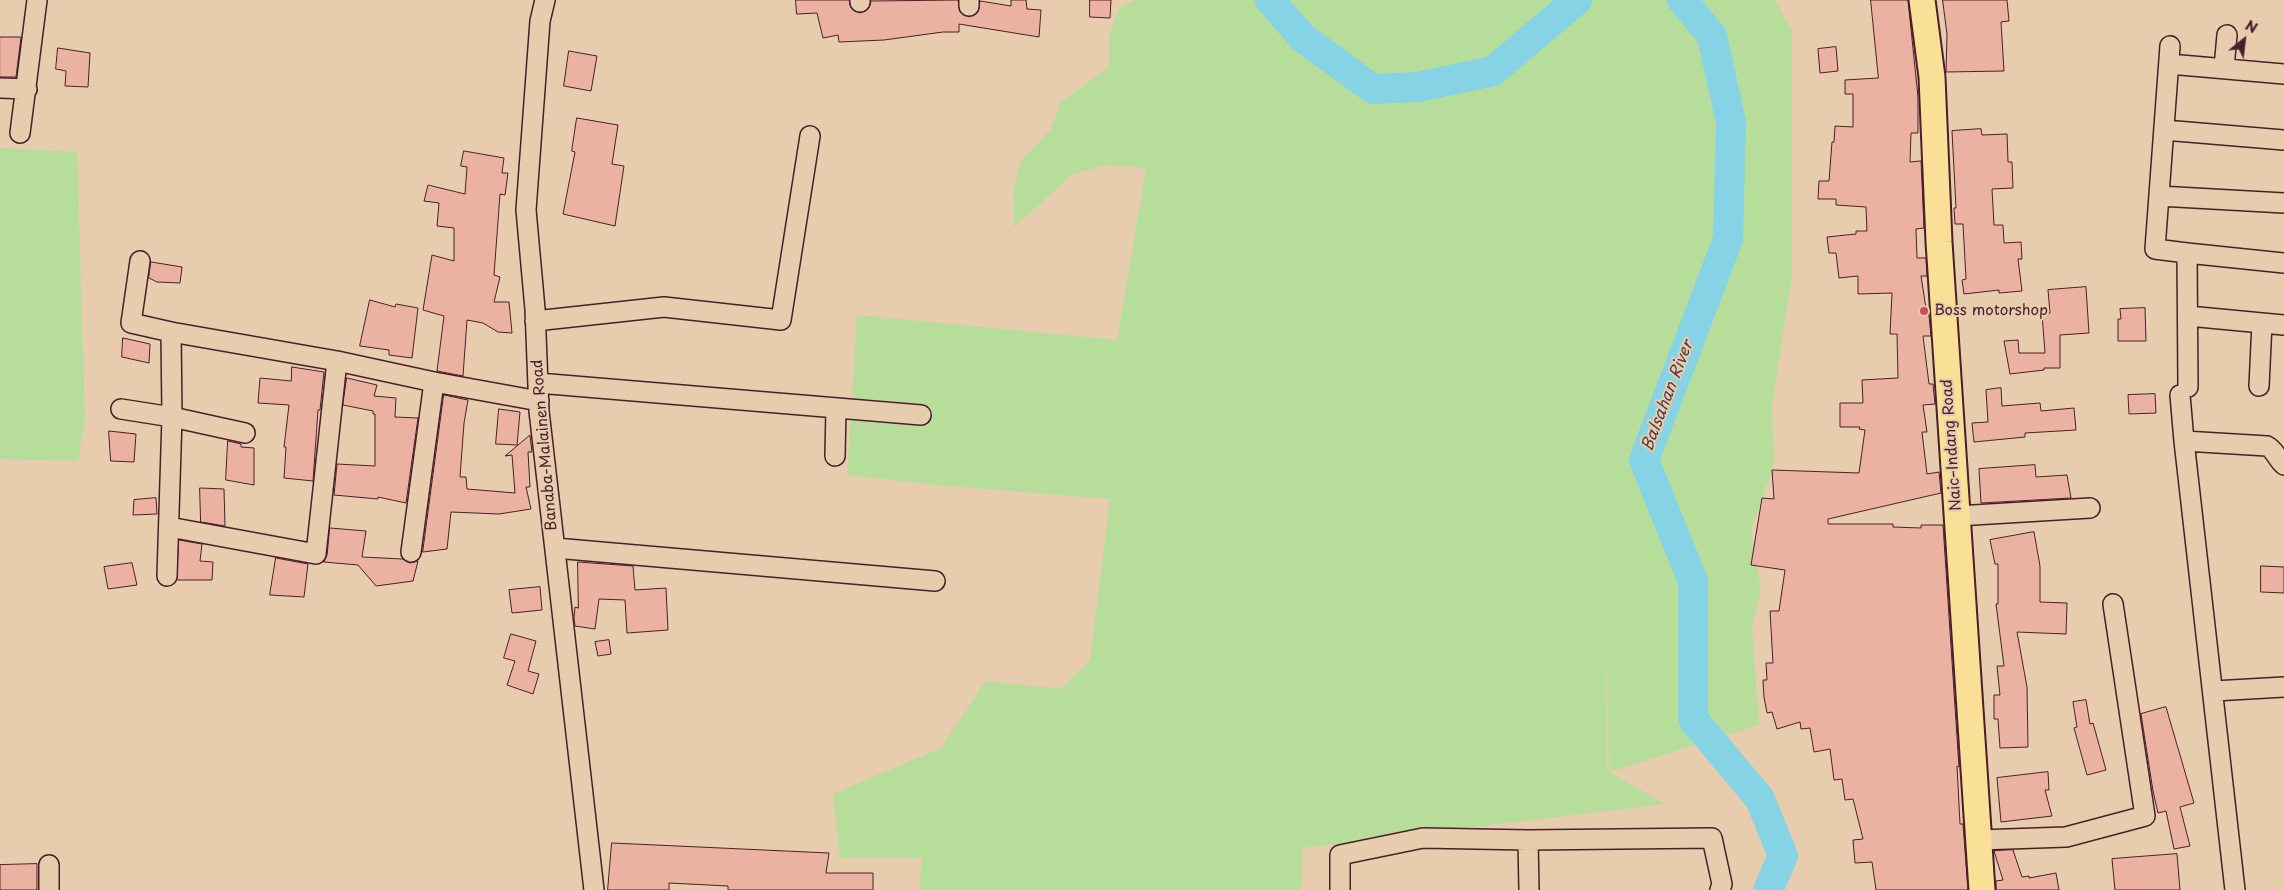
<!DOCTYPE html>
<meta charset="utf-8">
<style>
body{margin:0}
#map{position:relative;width:2284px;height:890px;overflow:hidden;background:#e7ccae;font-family:"Playpen Sans",sans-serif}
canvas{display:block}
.north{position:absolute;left:2219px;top:15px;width:50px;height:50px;-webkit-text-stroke:4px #e7ccae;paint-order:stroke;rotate:29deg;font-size:14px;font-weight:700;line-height:20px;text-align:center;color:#4a1f2b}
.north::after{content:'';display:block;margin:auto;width:18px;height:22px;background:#4a1f2b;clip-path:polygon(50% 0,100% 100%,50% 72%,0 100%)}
</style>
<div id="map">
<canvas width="2284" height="890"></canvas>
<div class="north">N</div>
</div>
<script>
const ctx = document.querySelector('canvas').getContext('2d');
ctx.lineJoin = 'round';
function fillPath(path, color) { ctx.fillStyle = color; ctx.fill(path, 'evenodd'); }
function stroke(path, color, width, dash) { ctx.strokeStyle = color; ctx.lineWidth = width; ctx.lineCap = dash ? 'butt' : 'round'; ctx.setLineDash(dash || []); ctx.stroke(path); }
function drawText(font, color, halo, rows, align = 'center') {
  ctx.font = font + ' "Playpen Sans",sans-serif'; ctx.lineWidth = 4; ctx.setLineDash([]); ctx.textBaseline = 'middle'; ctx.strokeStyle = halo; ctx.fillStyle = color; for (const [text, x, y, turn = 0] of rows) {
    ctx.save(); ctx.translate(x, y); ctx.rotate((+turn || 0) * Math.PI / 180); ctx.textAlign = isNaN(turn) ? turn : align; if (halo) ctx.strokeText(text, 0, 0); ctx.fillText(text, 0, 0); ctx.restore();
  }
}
const green = new Path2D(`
 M1136 0H1775L1792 31V276L1772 404 1774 465 1751 530 1761 591 1752 626 1759 725 1609 772 1665 804 1303 848 1301 890H919L922 858H840L833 794 941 748 986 681 1061 689 1090 661 1110 499 937 485 847 475 857 315 1117 340 1146 168 1105 165 1073 174 1014 227 1013 193 1021 161 1051 129 1061 102 1109 67V35L1120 7ZM1606 622 1609 772H1608L1607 771Z
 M0 148 77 152 85 418 78 461 0 459Z`);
const river = new Path2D(`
 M1270 0 1303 38 1373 89 1418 87 1493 71 1577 0
 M1682 0 1712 36 1731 122 1728 239 1644 460 1693 581V719L1760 799 1783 856 1768 890`);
const building = new Path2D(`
 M796 0H849L851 8 860 13 869 8 871 1 958 0 960 12 969 17 978 12 980 1 1011 6V0H1026L1027 9 1041 10 1039 37 959 24V32H943L884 40 839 42 838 35 823 38 817 13 797 14Z
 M1090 0H1111L1110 18 1090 17Z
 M1871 0H1908L1918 97V133H1911L1910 162 1921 161 1924 228 1916 229 1917 258H1926L1927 276H1921L1927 315H1929L1931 336H1923L1929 384H1933L1935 404 1923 405 1927 432H1922L1927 474 1939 472 1941 493 1828 519V524H1893V527L1921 528V525H1943L1959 767 1957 766 1960 824H1963L1968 890H1876L1872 862 1855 863 1853 840 1863 839 1853 799 1845 800 1842 779 1834 780 1830 749 1814 752 1810 728 1801 729 1800 722 1777 729 1772 712 1767 713 1764 697 1763 680H1767L1766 663H1773L1770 611H1779L1785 570 1751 565 1762 498 1774 499 1772 470 1859 473 1865 430 1859 429 1860 427H1840V403H1863L1862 380 1898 378 1897 334H1890L1892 293 1858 294V276L1839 278 1836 253H1829L1827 237 1856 234V231H1867L1866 207 1836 205V199H1818L1819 181H1829L1832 142H1834L1835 126 1853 127V94H1845V80L1878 78Z
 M1943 0H2007L2009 21 2001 22 2004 71 1946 72 1947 35Z
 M0 37H21L16 77H0Z
 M1836 47 1838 71 1820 73 1818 49Z
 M58 48 90 53 88 87 65 86 66 71 56 69Z
 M569 51 597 56 591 91 564 86Z
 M577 118 618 125 612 164 624 166 615 226 563 214 575 152 572 151Z
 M1981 129 1982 135 2007 134 2008 162H2012L2013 188 1992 189 1994 225H2003L2004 243 2021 242 2022 259H2018L2022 291 1999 293V290L1964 294 1962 280 1966 279 1963 224H1955L1954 208H1956L1952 131Z
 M464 151 504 158 502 173H508L505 195 500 194 494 275 500 277 494 302H509L512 333 498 332 483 323 467 320 463 376 437 371 444 316 423 310 432 255 454 261V228L437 226 439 203 424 201 428 185 465 194 467 167 461 166Z
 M151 262 182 267 180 283 157 282 149 278Z
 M2086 287 2089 333 2060 335V368H2044V370L2010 374 2004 341 2018 340 2019 353H2045L2042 314 2050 313 2048 290Z
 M370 300 395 307 396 304 418 308 412 358 389 355V350L360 346Z
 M2145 308 2146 341H2118V319H2121L2120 309Z
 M123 338 150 344 149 363 122 357Z
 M292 367 324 372 320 410H318L313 481 284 478 286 447H284L289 405 258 403 260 378 291 381Z
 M347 378 377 385 374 396 396 398 395 417 418 418 406 503 378 497V499L334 495 337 464 375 466V414H373V411L343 405Z
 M2001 388 2002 406 2040 403 2041 411 2074 408 2076 430 2025 433V437L1974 442 1972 423 1988 422 1986 390Z
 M2155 394 2156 413 2129 414 2128 395Z
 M444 395 468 400 464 423 460 477H466L467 489 515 493 512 455 505 456 530 435 532 452H528L530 487H526L531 509 499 514 451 512 447 549 423 552Z
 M499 409 520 412 517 445 496 444Z
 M109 431 136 434 134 462 111 461Z
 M228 441 241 444V447L254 448V485L226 480Z
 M2035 465 2036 477 2067 475 2071 498 1981 503 1979 469Z
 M200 488 224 489 225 526 201 522Z
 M156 498 157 514 133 515 134 500Z
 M330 528 366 531 362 557 403 559 410 563 418 561 413 581 376 586 358 565 324 562 327 555Z
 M2034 532 2040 566V602L2067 603 2066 634 2017 632 2027 687 2028 747 2000 748 1998 719H1994V695H2000L1997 666H2004L1996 604H1998V564H1995L1990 540Z
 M179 540 202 544 200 561 213 562 212 580H177Z
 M276 558 308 564 304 597 270 595Z
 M578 562 633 566 635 590 666 588 668 630 627 633 625 600 599 599 595 629 575 626 574 618 575 607 578 608Z
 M132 563 137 585 108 589 104 567Z
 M2261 566 2284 567V593L2261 592Z
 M540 587 542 610 512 613 509 590Z
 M511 634 536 641 528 671 539 674 533 694 507 685 515 661 504 658Z
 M609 640 611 654 598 656 595 642Z
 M2086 700 2090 724 2093 723 2106 770 2087 775 2074 728 2077 727 2073 702Z
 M2166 707 2194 803 2180 807 2190 846 2174 849 2166 811 2158 813 2153 791 2141 714Z
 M2048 772 2049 790H2045L2052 816 2001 822 1997 778Z
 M612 843 829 853 826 873H873V890H728V886L669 883V890H608Z
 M2013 850 2022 877 2029 876V878L2056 873 2059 890H1996V881L2003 880 1994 851Z
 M2177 854 2180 890H2115L2112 859Z
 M37 864V890H0V865Z`);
const minor = new Path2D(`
 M545 0 540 21 526 210 535 309 539 411 594 890
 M860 0V2
 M969 0V6
 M2170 46 2155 249 2187 253
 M2169 64 2284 74
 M2224 68 2227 35
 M0 88 27 89
 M2164 130 2284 140
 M20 133 37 0
 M2159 196 2284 203
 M140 261 131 323 171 332
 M2188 316 2284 325
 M535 321 664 307 781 320 810 136
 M538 383 921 415
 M2259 386 2262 323
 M2188 387 2187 253 2284 263
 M2180 395 2184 441
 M121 409 172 417 245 433
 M835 456 836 408
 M1957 516 2090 508
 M169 527 316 554 337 361
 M555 548 935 581
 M411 552 434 382
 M167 576 172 417 171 332 337 361 434 382 539 401
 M2214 691 2284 687
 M1528 840 1529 890
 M1979 840 2066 837 2145 816 2113 604
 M49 890V865
 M1340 890V855L1423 838 1528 840 1712 838 1722 884 1720 890
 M2235 890 2184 441 2267 446C2275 450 2277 459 2284 465`);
const major = new Path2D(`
 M1922 0 1932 77 1939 242 1982 890`);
const markers = [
 [1924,311,5,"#d1495b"]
];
const poiNames = [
 ["Boss motorshop",1934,311]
];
const streetNames = [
 ["Banaba-Malainen Road",545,445,-95],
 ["Naic–Indang Road",1952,445,-94]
];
const waterNames = [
 ["Balsahan River",1668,396,-69]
];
fillPath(green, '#b6de9a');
stroke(river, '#85d3e4', 30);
fillPath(building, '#ebb2a2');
stroke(building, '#4a1f2b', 1);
stroke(minor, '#4a1f2b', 22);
stroke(major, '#4a1f2b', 29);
stroke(minor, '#e7ccae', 19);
stroke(major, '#fadf96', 25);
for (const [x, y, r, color] of markers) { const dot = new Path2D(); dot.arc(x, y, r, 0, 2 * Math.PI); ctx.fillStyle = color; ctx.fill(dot); stroke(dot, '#e7ccae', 2); }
drawText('15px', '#4a1f2b', '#e7ccae', poiNames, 'left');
drawText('15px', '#4a1f2b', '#e7ccae', streetNames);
drawText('italic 16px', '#533a47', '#e7ccae', waterNames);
</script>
